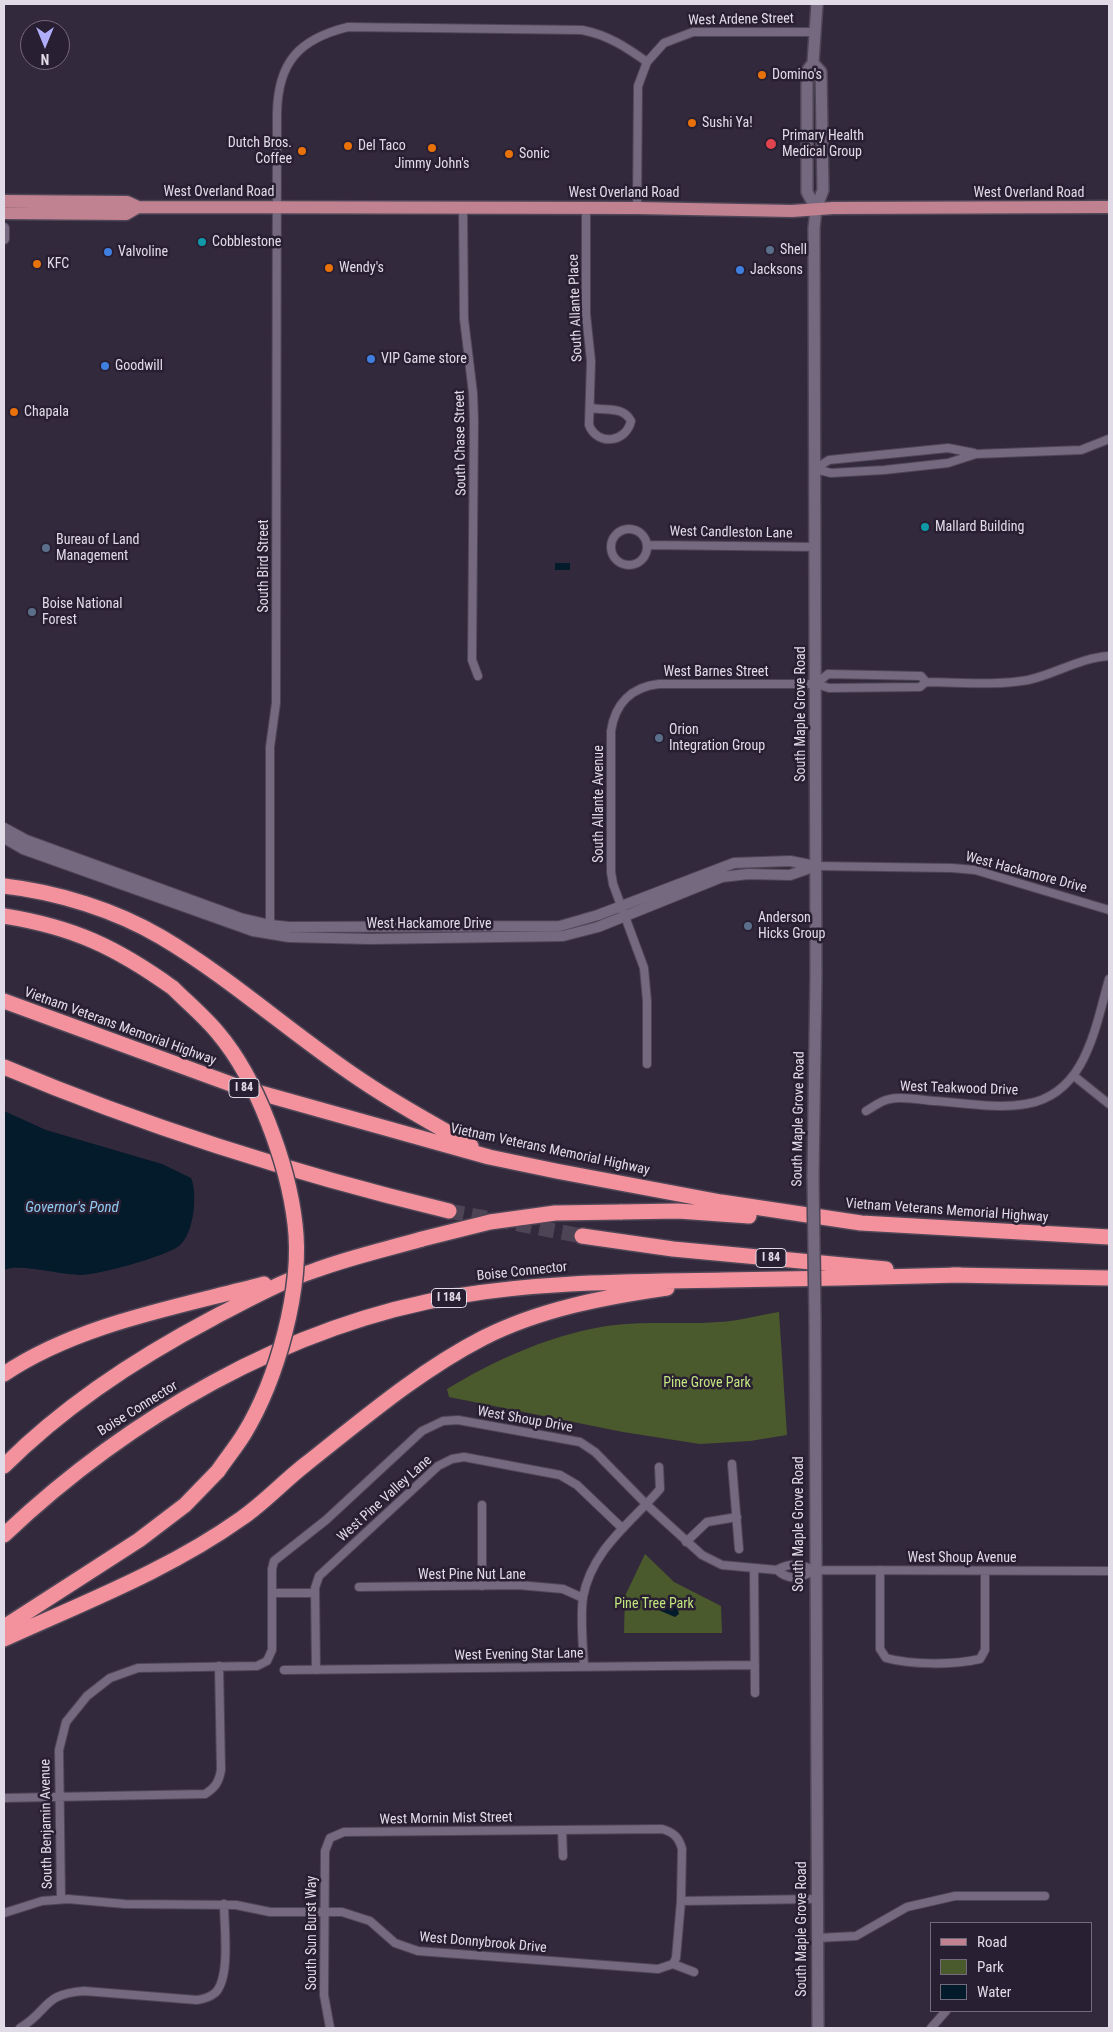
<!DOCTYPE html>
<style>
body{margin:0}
#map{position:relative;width:1113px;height:2032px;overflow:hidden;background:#33293c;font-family:"Roboto Condensed",sans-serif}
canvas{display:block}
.frame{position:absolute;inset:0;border:5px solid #e1dbe8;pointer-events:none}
.legend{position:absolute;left:930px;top:1922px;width:162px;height:90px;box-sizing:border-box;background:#291f32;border:1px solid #736a7b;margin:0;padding:6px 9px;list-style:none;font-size:15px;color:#e1dbe8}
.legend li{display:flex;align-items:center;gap:10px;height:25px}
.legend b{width:25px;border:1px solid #736a7b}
.north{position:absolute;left:20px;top:20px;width:50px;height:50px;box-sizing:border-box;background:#291f32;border:1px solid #736a7b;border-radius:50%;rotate:180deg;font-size:14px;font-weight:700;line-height:20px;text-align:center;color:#e1dbe8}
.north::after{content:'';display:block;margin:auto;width:18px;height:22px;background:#b0aefa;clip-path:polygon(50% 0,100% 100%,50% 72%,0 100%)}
</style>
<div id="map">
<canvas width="1113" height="2032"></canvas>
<div class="frame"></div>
<ul class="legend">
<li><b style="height:6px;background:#c08190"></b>Road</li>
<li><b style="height:14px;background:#4b5a2c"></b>Park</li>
<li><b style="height:14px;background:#031b2a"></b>Water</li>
</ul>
<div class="north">N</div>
</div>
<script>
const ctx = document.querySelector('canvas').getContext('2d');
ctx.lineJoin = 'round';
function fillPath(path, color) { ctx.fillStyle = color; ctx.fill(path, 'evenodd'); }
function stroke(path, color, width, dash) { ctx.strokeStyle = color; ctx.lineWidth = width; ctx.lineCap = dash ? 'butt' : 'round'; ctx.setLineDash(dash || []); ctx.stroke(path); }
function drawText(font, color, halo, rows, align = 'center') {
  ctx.font = font + ' "Roboto Condensed",sans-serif'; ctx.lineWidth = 5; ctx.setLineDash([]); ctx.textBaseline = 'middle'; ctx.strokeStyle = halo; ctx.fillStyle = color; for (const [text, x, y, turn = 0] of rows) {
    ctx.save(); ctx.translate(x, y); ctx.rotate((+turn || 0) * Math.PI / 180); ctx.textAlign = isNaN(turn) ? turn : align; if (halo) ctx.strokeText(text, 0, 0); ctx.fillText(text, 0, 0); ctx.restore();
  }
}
const green = new Path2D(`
 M779 1312 787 1435 750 1441 700 1444 623 1432 449 1397 447 1389C495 1360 546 1337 601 1327 640 1320 680 1325 719 1322 739 1321 759 1315 779 1312Z
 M645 1554 674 1582 721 1606 722 1633H624L625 1596Z`);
const water = new Path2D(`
 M555 563H570V570H555Z
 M4 1111 46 1130 162 1164 191 1178C198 1194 194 1234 179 1246 164 1257 98 1275 80 1275 61 1275 19 1263 4 1270Z
 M664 1599 677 1606 679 1614 675 1617 656 1609 655 1604 658 1600Z`);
const motorwayTunnel = new Path2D(`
 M449 1211 582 1236`);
const minor = new Path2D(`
 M463 208 464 319 473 393 474 421 472 660 478 676
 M586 208V314L591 361 589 425C597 446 626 443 631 421 623 406 607 411 591 408
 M637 208 638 86 647 62
 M815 469 831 473 884 470 948 463 976 454 1081 450 1109 439
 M815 469 829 460 948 448 974 453
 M611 547a18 18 0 1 1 36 0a18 18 0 1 1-36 0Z
 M647 545 816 547
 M816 684 828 674 921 676 926 682
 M816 866 952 868 975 870 1109 910
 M270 925V747L276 703 277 113C278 62 299 39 348 27L582 30C608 35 626 47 647 62L664 43 693 32H814
 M647 1064V1001L644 968 613 884 611 872V731C615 704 631 687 659 684H816L829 688 920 687 926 682C959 682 995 686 1028 680 1056 674 1079 658 1109 656
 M1074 1076 1109 1104
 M866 1111C873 1107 882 1100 890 1099 903 1096 921 1100 935 1101 964 1103 997 1109 1026 1104 1086 1094 1095 1028 1109 979
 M732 1464 739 1549
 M482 1505V1586
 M686 1542 707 1522 737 1517
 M754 1569 755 1693
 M814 1570C801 1579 789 1581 777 1570 789 1562 801 1564 814 1570L1109 1571
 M880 1570V1649L886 1658C911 1665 954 1665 980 1659L985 1650V1571
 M359 1587 518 1585 563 1589 583 1598
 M272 1593H315
 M584 1666C583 1644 580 1619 583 1597 592 1549 631 1523 660 1489L659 1467
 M284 1670 755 1665
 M316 1670 315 1588 319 1576 438 1466 452 1459 464 1457 560 1475 577 1485 622 1528
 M4 1798 205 1794C215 1788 219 1782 221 1770L219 1666
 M562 1830 563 1856
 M61 1899 59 1750 66 1722 87 1696 110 1678 138 1668 257 1666 267 1661 272 1650V1569L274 1561 326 1520 422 1431 443 1421 458 1420 580 1442 595 1452 647 1505 702 1555 722 1565 777 1570
 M4 1913 42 1901 68 1899 125 1904 236 1905 270 1912H342L370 1921 395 1943 418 1951 658 1969 673 1964 676 1958 681 1901 816 1899
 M817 1938 856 1936 907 1907 955 1896H1045
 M673 1964 694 1972
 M20 2028C50 2010 42 1994 84 1991L197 2000C204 1999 210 1997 215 1993 231 1978 224 1925 224 1904
 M330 2028 324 1995 325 1851 330 1838 344 1832 662 1829C673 1832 679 1837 682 1849L681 1901
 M931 2028 946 2011`);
const tertiary = new Path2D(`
 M4 228V239
 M4 828 26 840 240 918 270 925 289 927 560 926 598 915 734 863 790 861 815 866
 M4 838 23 849 253 931 289 937 370 939 563 936 598 927 722 877 748 874 790 875 816 866`);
const secondary = new Path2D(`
 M816 209 807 192V71L813 63 817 4
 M813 1177 816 976 814 228 816 209 823 190 821 72 813 63
 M815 1320 818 2028`);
const primary = new Path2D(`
 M4 201 127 202 138 207 637 208 792 211 833 208 1109 207
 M4 213 126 214 138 207`);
const motorway = new Path2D(`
 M4 886C57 892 115 910 161 937 234 980 296 1038 367 1084 400 1106 436 1125 471 1146
 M4 916C73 927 116 947 173 988
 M4 1001 239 1087 489 1157 556 1171 721 1202 861 1223 1109 1237
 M4 1067C149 1128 296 1174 449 1211
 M620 1212 678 1211 749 1216
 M582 1236 673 1249 886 1269
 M952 1275 1109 1278
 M4 1374C78 1324 178 1307 264 1284
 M4 1466C65 1405 137 1358 213 1318 247 1300 280 1282 316 1270 351 1257 387 1249 422 1239
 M4 1535C128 1418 286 1325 457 1296 546 1281 634 1282 724 1280 803 1279 881 1277 960 1275
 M4 1627 139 1540 185 1505 218 1471
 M4 1639C85 1602 169 1570 242 1518 265 1502 284 1481 306 1464 363 1419 419 1371 483 1338 540 1309 605 1297 667 1288`);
const secondaryBridge = new Path2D(`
 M813 1177 815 1320`);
const motorwayBridge = new Path2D(`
 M173 988C188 1003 205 1017 218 1033 240 1059 256 1091 268 1122 281 1155 291 1189 295 1224 303 1288 277 1380 244 1434 236 1447 226 1459 218 1471
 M422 1239 490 1222 555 1213 620 1212`);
const markers = [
 [762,75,5,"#e8710a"],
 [692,123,5,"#e8710a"],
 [771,144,6,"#e0444e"],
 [348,146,5,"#e8710a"],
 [432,148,5,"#e8710a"],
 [302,151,5,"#e8710a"],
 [509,154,5,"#e8710a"],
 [202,242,5,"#0f9aa8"],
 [770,250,5,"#5c6f8a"],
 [108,252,5,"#3f7fe0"],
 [37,264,5,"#e8710a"],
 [329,268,5,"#e8710a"],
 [740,270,5,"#3f7fe0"],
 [371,359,5,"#3f7fe0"],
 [105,366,5,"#3f7fe0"],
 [14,412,5,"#e8710a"],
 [925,527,5,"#0f9aa8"],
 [46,548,5,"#5c6f8a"],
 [32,612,5,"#5c6f8a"],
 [659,738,5,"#5c6f8a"],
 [748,926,5,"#5c6f8a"]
];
const shields = [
 [244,1088,30],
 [771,1258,30],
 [449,1298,35]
];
const shieldNames = [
 ["I 84",244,1088],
 ["I 84",771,1258],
 ["I 184",449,1298]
];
const streetNames = [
 ["West Ardene Street",741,20,-1],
 ["West Overland Road",219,192],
 ["West Overland Road",624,193],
 ["West Overland Road",1029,193],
 ["South Allante Place",576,308,-92],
 ["South Chase Street",461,443,-91],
 ["West Candleston Lane",731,533,1],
 ["South Bird Street",264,566,-90],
 ["West Barnes Street",716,672],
 ["South Maple Grove Road",801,714,-90],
 ["South Allante Avenue",599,804,-90],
 ["West Hackamore Drive",1026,873,15],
 ["West Hackamore Drive",429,924],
 ["Vietnam Veterans Memorial Highway",120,1027,20],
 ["West Teakwood Drive",959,1089,2],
 ["South Maple Grove Road",799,1119,-89],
 ["Vietnam Veterans Memorial Highway",550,1150,12],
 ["Vietnam Veterans Memorial Highway",947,1211,4],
 ["Boise Connector",522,1272,-6],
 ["Boise Connector",138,1409,-32],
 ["West Shoup Drive",525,1420,10],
 ["West Pine Valley Lane",385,1499,-42],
 ["South Maple Grove Road",799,1524,-90],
 ["West Shoup Avenue",962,1558],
 ["West Pine Nut Lane",472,1575],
 ["West Evening Star Lane",519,1655,-1],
 ["West Mornin Mist Street",446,1819,-1],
 ["South Benjamin Avenue",47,1824,-91],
 ["South Maple Grove Road",802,1929,-90],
 ["South Sun Burst Way",312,1933,-90],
 ["West Donnybrook Drive",483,1943,5]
];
const poiNames = [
 ["Domino's",772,75],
 ["Sushi Ya!",702,123],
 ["Primary Health",782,136],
 ["Medical Group",782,152],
 ["Dutch Bros.",292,143,"right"],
 ["Coffee",292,159,"right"],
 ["Del Taco",358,146],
 ["Sonic",519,154],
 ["Jimmy John's",432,164,"center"],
 ["Cobblestone",212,242],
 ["Shell",780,250],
 ["Valvoline",118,252],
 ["KFC",47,264],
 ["Wendy's",339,268],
 ["Jacksons",750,270],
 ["VIP Game store",381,359],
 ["Goodwill",115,366],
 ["Chapala",24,412],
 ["Mallard Building",935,527],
 ["Bureau of Land",56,540],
 ["Management",56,556],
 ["Boise National",42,604],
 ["Forest",42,620],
 ["Orion",669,730],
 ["Integration Group",669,746],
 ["Anderson",758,918],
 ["Hicks Group",758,934]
];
const parkNames = [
 ["Pine Grove Park",707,1383],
 ["Pine Tree Park",654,1604]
];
const waterNames = [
 ["Governor's Pond",72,1208]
];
fillPath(green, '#4b5a2c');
fillPath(water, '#031b2a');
stroke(motorwayTunnel, '#4d4456', 15, [15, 8]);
stroke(minor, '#4e4656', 10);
stroke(tertiary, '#4e4656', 12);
stroke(secondary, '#4e4656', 14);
stroke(primary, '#4e4656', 15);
stroke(motorway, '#4e4656', 18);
stroke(minor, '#74697f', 8);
stroke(tertiary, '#74697f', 10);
stroke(secondary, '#74697f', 11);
stroke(primary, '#c08190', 12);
stroke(motorway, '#f3919c', 15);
stroke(secondaryBridge, '#4e4656', 14, []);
stroke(motorwayBridge, '#4e4656', 18, []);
stroke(secondaryBridge, '#74697f', 11);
stroke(motorwayBridge, '#f3919c', 15);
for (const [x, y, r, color] of markers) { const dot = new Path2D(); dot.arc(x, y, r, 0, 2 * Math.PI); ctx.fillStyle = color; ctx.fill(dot); stroke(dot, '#291f32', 2); }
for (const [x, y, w] of shields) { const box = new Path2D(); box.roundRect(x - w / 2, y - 9.5, w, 19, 4); ctx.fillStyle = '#291f32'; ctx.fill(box); stroke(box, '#e1dbe8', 1); }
drawText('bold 12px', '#e1dbe8', null, shieldNames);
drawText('14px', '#e1dbe8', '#291f32', streetNames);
drawText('14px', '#e1dbe8', '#291f32', poiNames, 'left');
drawText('14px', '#c2e57e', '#291f32', parkNames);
drawText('italic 15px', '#90cbf1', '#291f32', waterNames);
</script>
